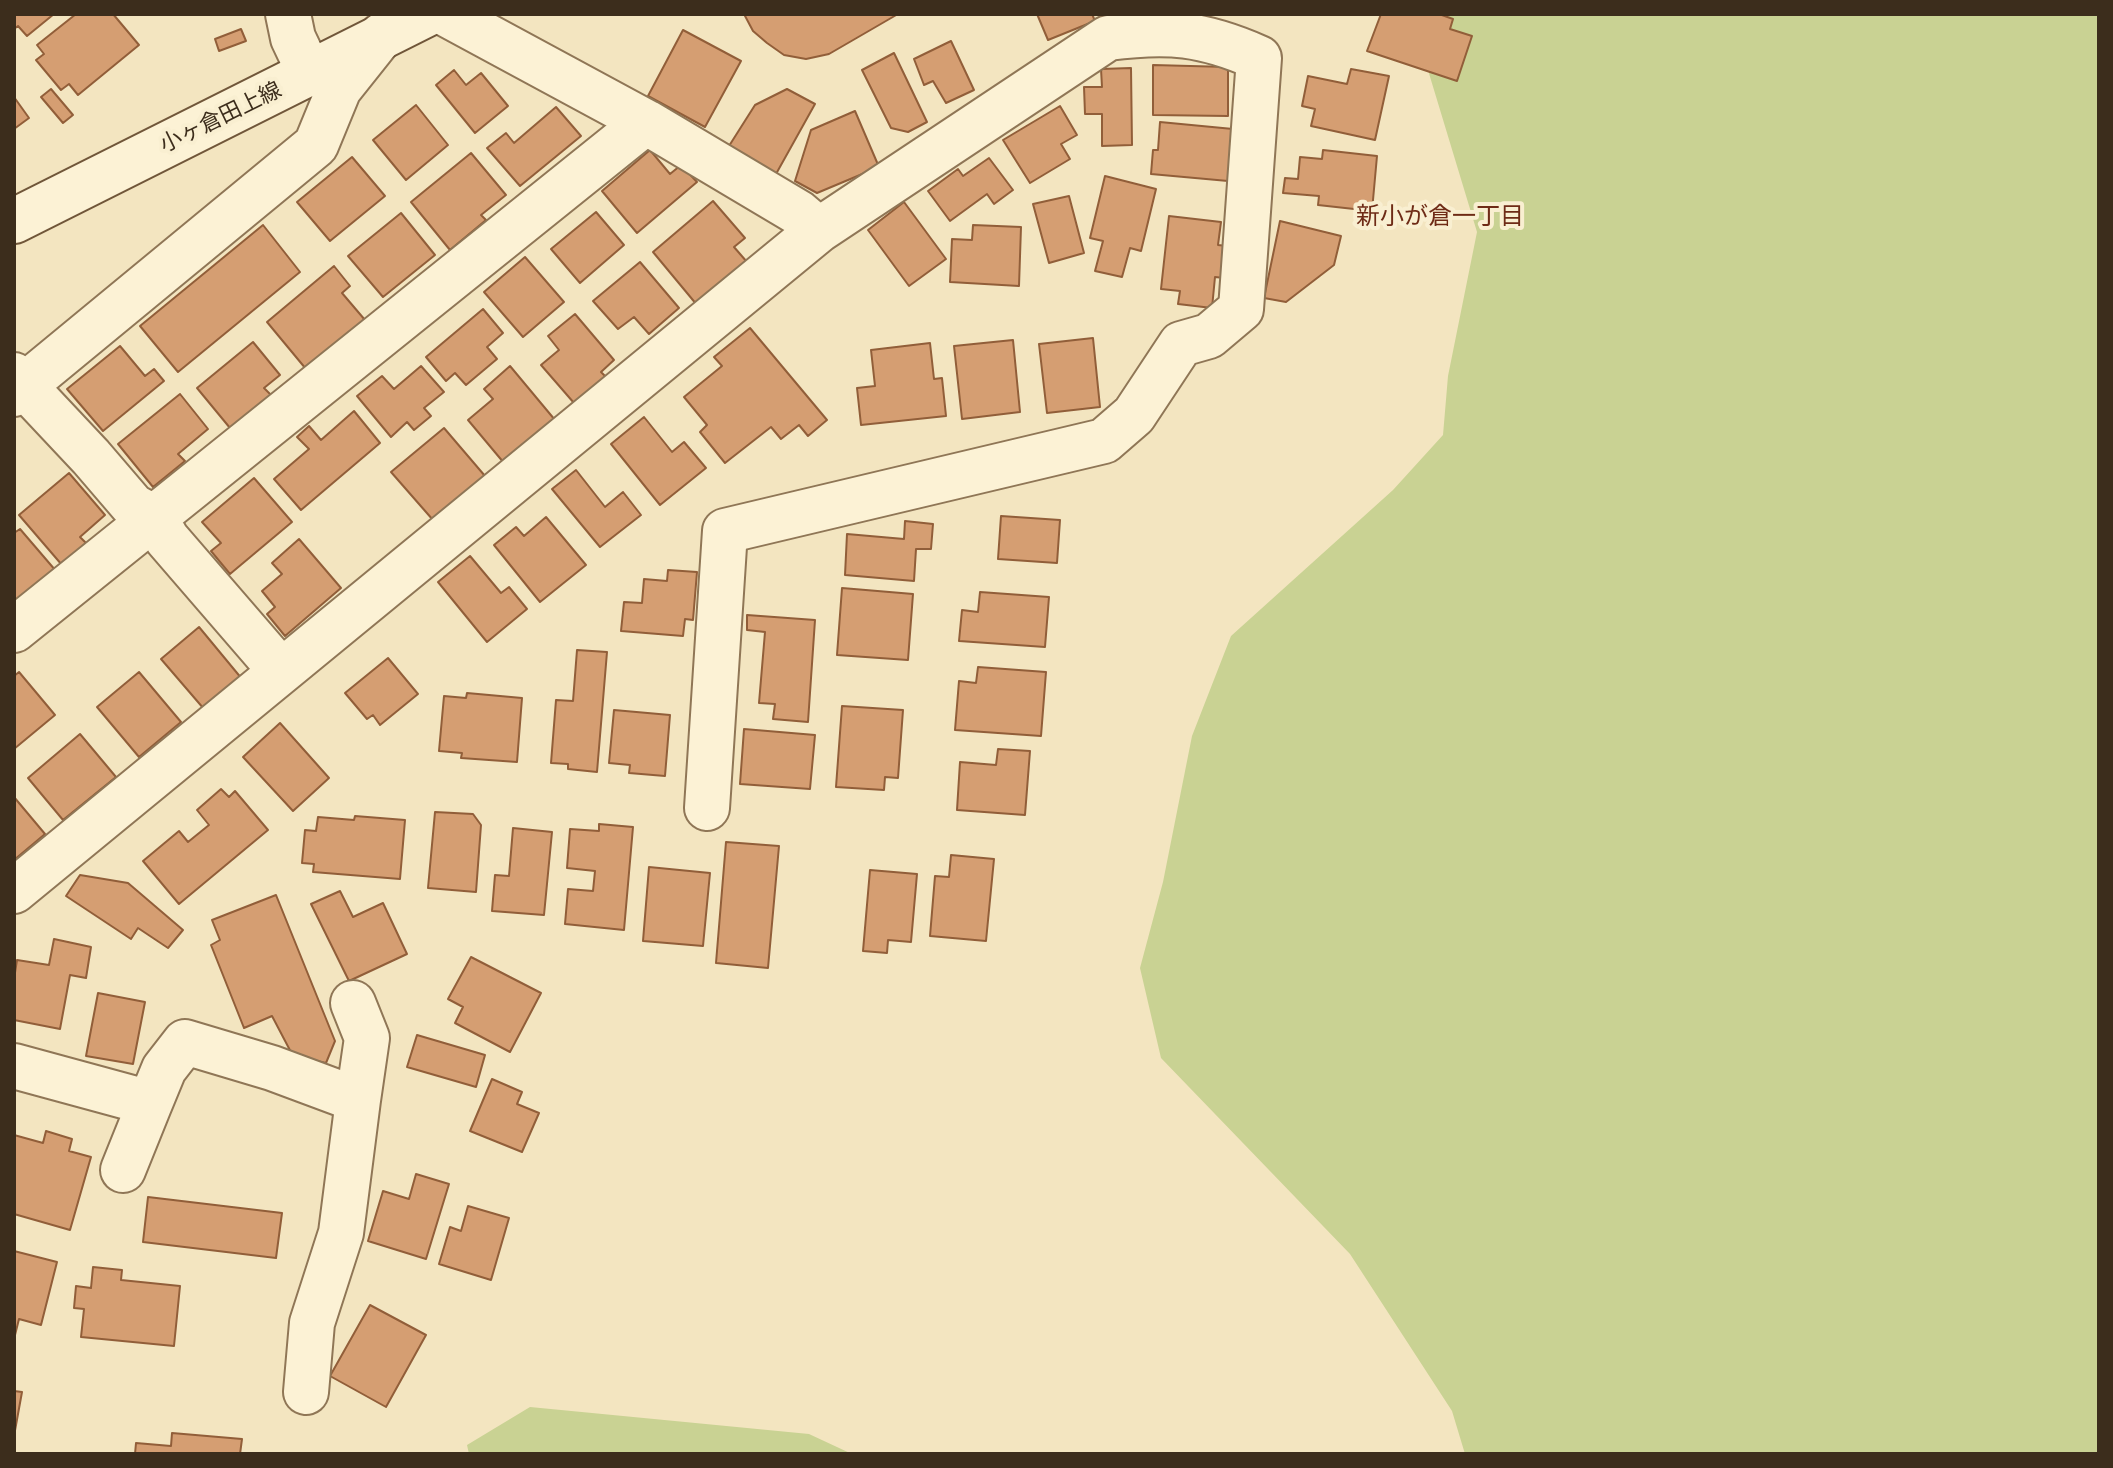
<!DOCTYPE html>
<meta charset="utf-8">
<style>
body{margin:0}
#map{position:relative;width:2113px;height:1468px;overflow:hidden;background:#f3e5c0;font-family:Bitter,serif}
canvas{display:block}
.frame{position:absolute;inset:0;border:16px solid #3c2d1c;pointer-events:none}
</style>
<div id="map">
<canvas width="2113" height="1468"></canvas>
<div class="frame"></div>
</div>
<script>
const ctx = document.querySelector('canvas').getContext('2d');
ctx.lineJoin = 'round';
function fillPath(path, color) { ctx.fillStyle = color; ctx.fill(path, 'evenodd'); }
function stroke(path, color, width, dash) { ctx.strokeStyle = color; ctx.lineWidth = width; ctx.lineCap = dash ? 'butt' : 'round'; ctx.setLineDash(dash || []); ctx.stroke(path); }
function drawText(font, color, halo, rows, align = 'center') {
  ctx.font = font + ' Bitter,"Noto Sans JP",serif'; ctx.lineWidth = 8; ctx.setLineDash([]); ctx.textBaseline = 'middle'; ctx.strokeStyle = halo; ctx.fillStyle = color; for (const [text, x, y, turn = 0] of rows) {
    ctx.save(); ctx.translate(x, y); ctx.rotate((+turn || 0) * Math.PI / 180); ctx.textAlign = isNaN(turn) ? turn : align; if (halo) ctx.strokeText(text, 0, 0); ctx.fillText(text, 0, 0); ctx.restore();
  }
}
const green = new Path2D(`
 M1411 14H2099V1454H1465L1452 1411 1350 1254 1161 1058 1140 968 1163 882 1192 736 1231 636 1393 490 1443 435 1448 376 1477 232Z
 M530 1407 809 1434 852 1454H469L467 1445Z`);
const building = new Path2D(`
 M14 14H54L27 36 18 26 14 29Z
 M76 14H113L139 45 78 95 69 84 61 90 36 60 44 54 37 45Z
 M744 14H898L829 54 806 59 784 55 767 43 753 31Z
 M1037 14H1092L1095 21 1048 40Z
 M1381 14H1439L1453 19 1450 29 1472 36 1457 81 1367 51Z
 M241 29 246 41 219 51 215 39Z
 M683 30 741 61 705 127 648 96Z
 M951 41 974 90 946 103 933 81 924 85 914 59Z
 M894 53 927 122 908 132 891 128 862 70Z
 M1153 65 1228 67V116L1153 115Z
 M1131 68 1132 145 1102 146V114H1085L1084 87H1102L1101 69Z
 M1351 69 1389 76 1375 140 1311 126 1315 109 1302 106 1308 76 1347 84Z
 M454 70 466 85 481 73 508 106 475 133 436 85Z
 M51 89 73 115 63 123 41 97Z
 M787 89 815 104 776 174 729 146 755 105Z
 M14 97 29 118 14 129Z
 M416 105 448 145 406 180 373 140Z
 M1060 106 1077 135 1061 144 1070 159 1030 183 1003 140Z
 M556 107 581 136 520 186 487 148 506 133 514 143Z
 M855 111 879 167 817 193 795 181 811 130Z
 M1160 122 1233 129 1228 181 1151 174 1153 150H1158Z
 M650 150 670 174 681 165 697 182 637 233 602 191Z
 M1323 150 1377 156 1372 211 1318 205 1319 196 1283 193 1285 178 1298 179 1300 157 1322 159Z
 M471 153 506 195 481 215 486 220 450 250 411 202Z
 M352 157 385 196 330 241 297 202Z
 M989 158 1013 190 994 204 987 194 950 221 928 191 958 169 963 176Z
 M1105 176 1156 189 1141 251 1130 248 1122 277 1095 271 1103 241 1090 238Z
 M1069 196 1084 253 1049 263 1033 204Z
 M713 201 745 238 734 247 747 262 697 305 653 252Z
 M904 202 946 259 909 286 868 230Z
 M596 212 624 245 580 283 551 249Z
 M401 213 435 255 383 297 348 256Z
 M1169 216 1221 222 1218 245 1227 246 1224 278 1215 277 1212 308 1178 304 1180 291 1161 289Z
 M1280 221 1341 236 1334 265 1286 302 1264 298Z
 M263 225 300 272 178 372 140 326Z
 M973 225 1021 227 1019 286 950 282 952 239 972 240Z
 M525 257 564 302 523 337 484 292Z
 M640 262 679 308 649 334 634 317 618 329 593 301Z
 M334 266 350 286 342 293 365 320 306 369 267 322Z
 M483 309 503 333 487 347 497 359 466 385 455 373 446 381 426 357Z
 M575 314 614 360 601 372 606 377 574 403 541 365 559 350 548 336Z
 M750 328 827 420 808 436 799 425 781 439 771 427 725 463 700 432 707 425 684 397 722 366 714 357Z
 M1093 338 1100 407 1047 413 1039 344Z
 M1013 340 1020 412 962 419 954 346Z
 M253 342 280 375 264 388 271 395 230 428 197 388Z
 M930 343 934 379 942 378 946 416 861 425 857 388 875 386 871 350Z
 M120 346 145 376 154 369 164 381 103 431 67 389Z
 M421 366 444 392 424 408 431 416 414 430 407 422 391 437 357 396 382 376 394 389Z
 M510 366 555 420 504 463 468 420 493 399 484 389Z
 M180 394 208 429 178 454 185 461 153 487 118 444Z
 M354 411 380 443 301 510 274 479 309 449 297 437 309 426 321 440Z
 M644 417 672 452 684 442 706 468 660 505 611 444Z
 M444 428 485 476 433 520 391 472Z
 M576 470 605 507 623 492 641 515 600 547 552 489Z
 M69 473 105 515 80 537 87 544 62 565 19 515Z
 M254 478 292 522 230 574 211 551 221 543 202 522Z
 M1001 516 1060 520 1057 563 998 559Z
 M546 517 586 565 540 602 494 545 516 527 524 536Z
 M905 521 933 524 931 549H916L914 581 845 575 847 534 904 539Z
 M20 529 56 571 14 606V533Z
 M299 539 341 588 285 636 267 614 275 607 262 591 282 574 272 563Z
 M470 556 501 593 509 587 527 609 487 642 438 582Z
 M668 570 697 572 693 620 685 619 683 636 621 631 624 602 642 603 644 579 667 581Z
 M842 588 913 594 908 660 837 655Z
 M980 592 1049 597 1045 647 959 641 962 610 978 612Z
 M747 615 815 620 808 722 773 719 775 704 759 703 765 632 747 630Z
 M199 627 242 679 204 709 161 659Z
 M577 650 607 652 597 772 568 769V764L551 763 556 700 573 701Z
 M388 658 418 694 380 725 373 715 367 719 345 693Z
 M978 667 1046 672 1041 736 955 730 959 681 976 683Z
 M19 672 55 715 14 749V676Z
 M139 672 181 722 139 757 97 707Z
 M467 693 522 698 517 762 461 758 462 753 439 751 444 696 466 698Z
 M842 706 903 710 898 778 885 777 884 790 836 787Z
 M614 710 670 715 665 776 629 773 630 765 609 763Z
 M280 723 329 778 293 811 243 757Z
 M744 729 815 735 810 789 740 784Z
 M80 734 116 777 63 820 28 778Z
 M998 749 1030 751 1025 815 957 810 960 762 996 765Z
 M221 789 229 797 235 791 268 830 179 904 143 861 179 831 188 842 209 825 197 810Z
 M14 797 45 834 14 860Z
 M435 812 473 814 481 825 476 892 428 888Z
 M355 816 405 820 400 879 313 872 314 864 302 863 305 830 316 831 318 817 354 820Z
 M599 824 633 827 624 930 565 924 568 889 593 891 595 871 567 868 570 829 599 831Z
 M513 828 552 832 544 915 492 911 495 875 509 876Z
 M726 842 779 846 768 968 716 963Z
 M951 855 994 859 986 941 930 936 935 876 949 877Z
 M649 867 710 873 703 946 643 941Z
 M870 870 917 874 911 942 888 940 887 953 863 951Z
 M80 875 128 883 183 930 168 948 138 928 131 939 66 896Z
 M340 891 353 917 383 903 407 954 349 981 311 904Z
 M276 895 335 1041 326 1063 293 1056 272 1016 244 1028 211 945 220 940 212 920Z
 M54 939 91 947 86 978 70 975 60 1029 14 1020V979L17 960 49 965Z
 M471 957 541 993 510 1052 455 1023 463 1007 448 999Z
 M98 993 145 1002 133 1064 86 1056Z
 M417 1035 485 1055 476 1087 407 1067Z
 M492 1079 522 1092 517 1104 539 1113 522 1152 470 1131Z
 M46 1131 72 1139 69 1151 91 1157 70 1230 14 1214V1135L43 1143Z
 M416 1174 449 1184 426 1259 368 1241 383 1191 409 1199Z
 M148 1197 282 1213 276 1258 143 1242Z
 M468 1206 509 1218 491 1280 439 1264 450 1227 461 1231Z
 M14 1251 57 1262 41 1325 19 1319 15 1335Z
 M93 1267 122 1270 121 1280 180 1286 174 1346 81 1337 84 1309 74 1308 76 1286 91 1288Z
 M370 1305 426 1335 386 1407 330 1376Z
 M14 1391 22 1392 14 1436Z
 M172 1433 242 1439 240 1454H135L136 1443 171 1446Z`);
const minor = new Path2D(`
 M288 14 293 38 310 74
 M446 14 646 122 799 213 819 230
 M14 375 91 457 133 506 155 518 167 539 281 671
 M14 394 316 145 339 89 382 35
 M14 630 646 122
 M14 891 819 230 1108 38C1168 30 1203 33 1259 58L1241 309 1209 336 1181 344 1134 415 1104 441 725 531 707 808
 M353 1003 367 1038 358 1100
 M14 1066 150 1103 164 1069 185 1042 272 1068 358 1100 341 1233 312 1323 306 1392
 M123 1170 150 1103`);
const secondary = new Path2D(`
 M14 221 427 14`);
const streetNames = [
 ["小ヶ倉田上線",221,118,-26]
];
const neighbourhoodNames = [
 ["新小が倉一丁目",1440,217]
];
fillPath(green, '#c9d293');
fillPath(building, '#d59e72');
stroke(building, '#915e39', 2);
stroke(minor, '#8f7656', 48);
stroke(secondary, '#705639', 48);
stroke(minor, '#fcf2d5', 44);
stroke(secondary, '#fcf2d5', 44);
drawText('22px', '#3c2d1c', '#f9efd1', streetNames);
drawText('24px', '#6e2b16', '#f9efd1', neighbourhoodNames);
</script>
